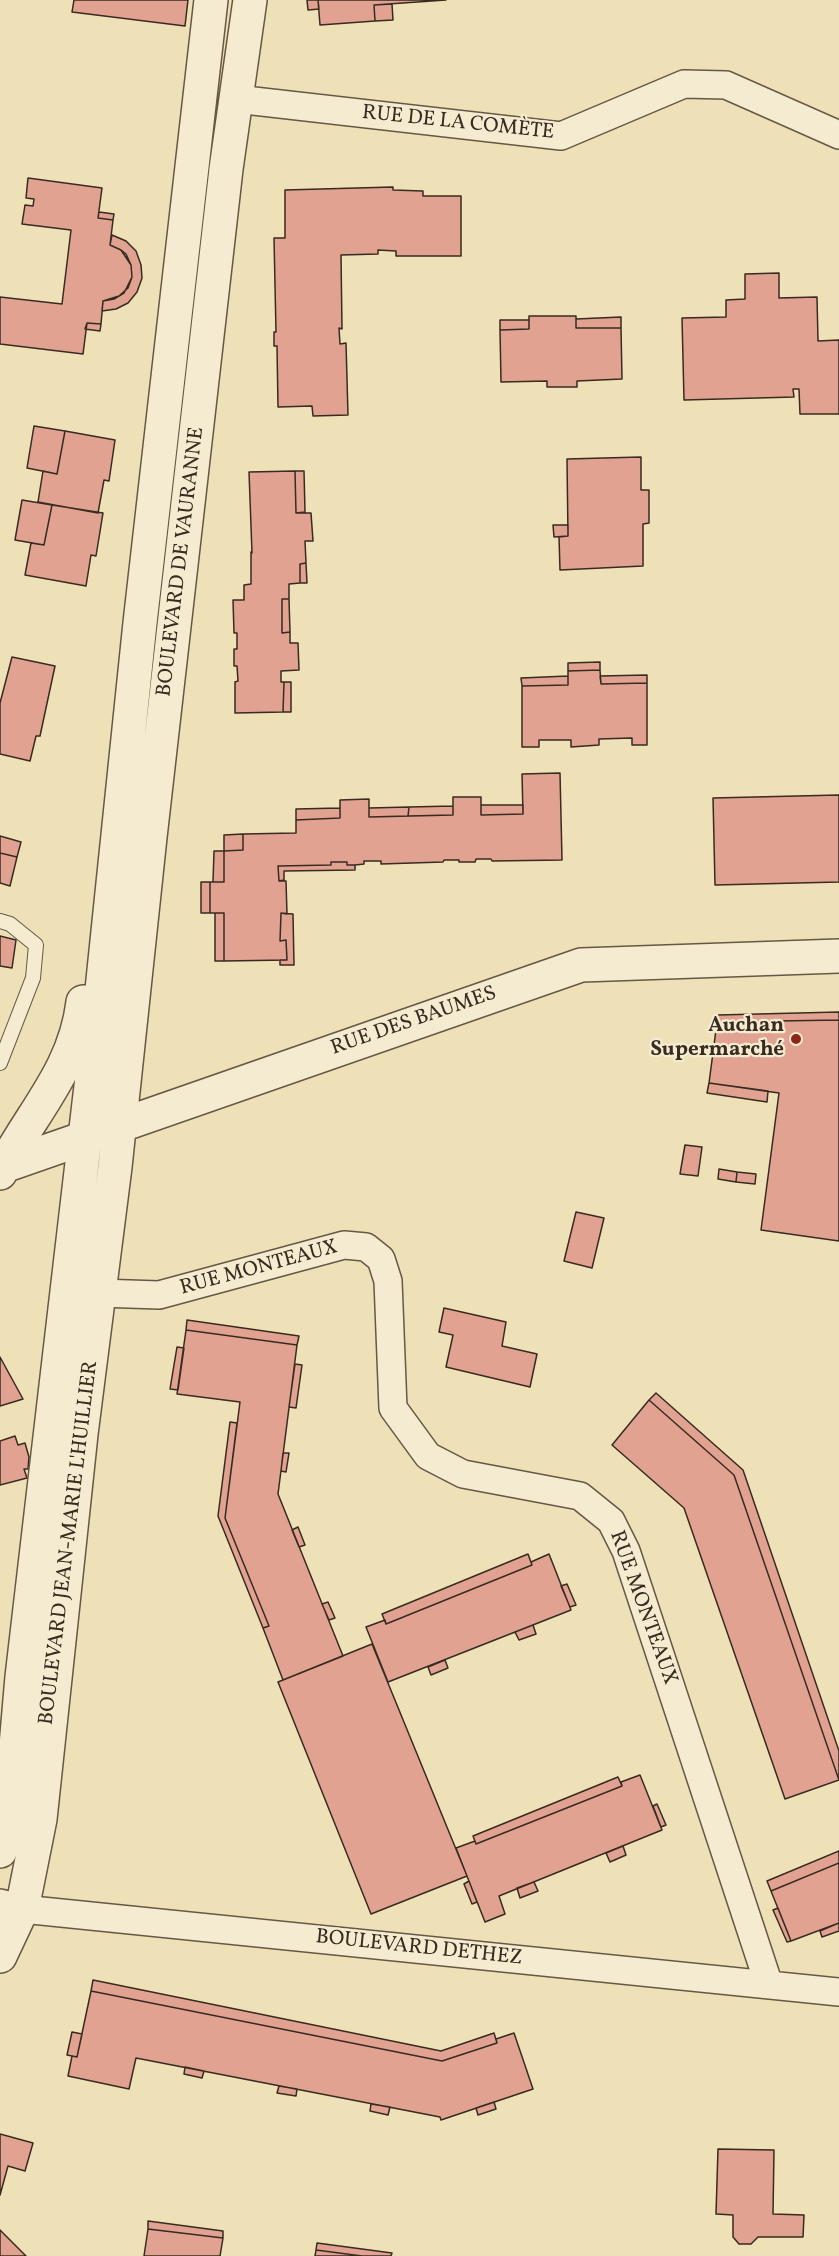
<!DOCTYPE html>
<meta charset="utf-8">
<style>
body{margin:0}
canvas{display:block;background:#eee0b7}
</style>
<canvas width="839" height="2256"></canvas>
<script>
const ctx = document.querySelector('canvas').getContext('2d');
ctx.lineJoin = 'round';
function fillPath(path, color) { ctx.fillStyle = color; ctx.fill(path, 'evenodd'); }
function stroke(path, color, width, dash) { ctx.strokeStyle = color; ctx.lineWidth = width; ctx.lineCap = dash ? 'butt' : 'round'; ctx.setLineDash(dash || []); ctx.stroke(path); }
function drawText(font, color, halo, rows, align = 'center') {
  ctx.font = font + ' Vollkorn,serif'; ctx.lineWidth = 4.5; ctx.setLineDash([]); ctx.textBaseline = 'middle'; ctx.strokeStyle = halo; ctx.fillStyle = color; for (const [text, x, y, turn = 0] of rows) {
    ctx.save(); ctx.translate(x, y); ctx.rotate((+turn || 0) * Math.PI / 180); ctx.textAlign = isNaN(turn) ? turn : align; if (halo) ctx.strokeText(text, 0, 0); ctx.fillText(text, 0, 0); ctx.restore();
  }
}
const building = new Path2D(`
 M74 0H188L185 26 72 12Z
 M307 0H318L319 9 308 10Z
 M318 0H446L374 5 375 21 320 25Z
 M392 4 393 20 375 21 374 5Z
 M28 178 102 188 98 218 113 220 110 245 121 250 131 265 132 277 128 288 119 296 103 301 101 324 87 323 83 354 0 344V297L62 304 71 230 22 224 25 205 33 206 34 199 26 198Z
 M393 187V190L423 191V196H461V256H396V251L378 250V254L341 255 342 329 339 328 340 344 346 343 348 415 313 416 312 406 278 407 277 346H274V332H276L274 238H285V190Z
 M99 212 114 214 113 220 98 218Z
 M112 235 126 241 136 251 141 265 142 278 137 292 128 303 116 309 102 311 103 301 114 299 124 293 132 277 131 265 126 254 121 250 110 245Z
 M779 273V298L817 297 818 341 839 340V414H800L799 389H793L794 397 684 400 682 318 726 317V300L745 299V274Z
 M529 316H576V328H621L622 379 577 381V387H547V381L501 382 500 330 529 329Z
 M621 317V328H576V319Z
 M500 320H529V329L500 330Z
 M87 323 101 324 100 331 85 329Z
 M34 426 65 431 57 474 27 468Z
 M65 431 115 440 109 481 104 480 98 513 38 502 43 471 57 474Z
 M641 457V490H649V523L643 524V566L560 570 559 537 568 536 567 459Z
 M295 471 296 513H311L313 541H305L306 563 300 564V583L289 584V599H282V633L290 632V643H298L299 670 281 671V682H284L283 712 235 713V682L238 681 237 666H234V649H237V633H234L233 600H244V585L251 584V552L252 553 249 472Z
 M295 471H304L305 512 296 513Z
 M22 500 52 505 44 545 15 540Z
 M52 505 103 513 96 556 91 555 86 586 25 575 31 543 44 545Z
 M553 525H568V536L554 537Z
 M306 563 307 583H300V564Z
 M282 599H289L290 632 282 633Z
 M12 657 55 666 40 736H36L30 761 0 754V703Z
 M600 662V670L568 671V663Z
 M600 670 601 684 647 683V745H632V738L599 739V745L571 747V740H539V747H522V686L568 685V671Z
 M647 675V683L601 684 600 676Z
 M568 676V685L522 686 521 678Z
 M284 682H291V712H283Z
 M560 773 562 860 492 861 491 859H476L475 862H459V860H444L443 862 381 864V861H364V864L355 865H347V862H331V865L278 866 279 881H286L287 914 281 913 280 941 286 940 287 960 224 961V913H210V882H224V851L243 850V834L296 833V820L340 818V800L369 799V817L453 815V797H481V815L523 814 522 774Z
 M839 795V882L715 885 713 798Z
 M481 805H523V814L481 815Z
 M453 806V815L408 816 409 807Z
 M409 807 408 816 369 817V808Z
 M340 808V818L296 820V809Z
 M243 834V850L224 851V835Z
 M0 836 21 842 17 857 0 853Z
 M214 851H224V882H213Z
 M0 853 17 857 10 886 0 883Z
 M331 862H347V865H355V870L284 871V880L279 881 278 866 331 865Z
 M201 882H210V913H201Z
 M215 913H224V961H215Z
 M281 913 293 914 294 965H280V960H287L286 940 280 941Z
 M0 936 16 940 12 968 0 966Z
 M839 1012V1020L717 1022 718 1015Z
 M839 1020V1241L761 1230 779 1093 709 1083 717 1022Z
 M709 1083 768 1091 767 1102 707 1093Z
 M685 1145 702 1147 698 1176 680 1174Z
 M719 1169 737 1172 736 1182 718 1179Z
 M737 1172 756 1174 755 1184 736 1182Z
 M576 1212 604 1218 592 1268 564 1261Z
 M444 1308 506 1322 502 1346 537 1354 530 1387 446 1367 453 1335 439 1332Z
 M187 1320 299 1336 297 1345 186 1330Z
 M186 1330 297 1345 278 1494 343 1656 283 1680 263 1628 269 1626 225 1518 240 1402 177 1394Z
 M177 1347 184 1348 178 1390 170 1389Z
 M0 1357 23 1399 0 1406Z
 M295 1364 302 1365 296 1408 289 1407Z
 M656 1393 743 1470 839 1751V1780L734 1475 649 1400Z
 M649 1400 734 1475 839 1780 785 1799 684 1508 612 1445Z
 M230 1422 237 1423 225 1518 269 1626 263 1628 218 1516Z
 M15 1436 18 1445 25 1443 29 1457 28 1469H24L27 1478 0 1485V1441Z
 M283 1453H289L286 1472 281 1471Z
 M298 1527 305 1545 299 1547 292 1530Z
 M528 1554 532 1565 386 1624 382 1614Z
 M549 1554 571 1610 388 1682 366 1627 385 1620 386 1624 532 1565 531 1562Z
 M567 1584 576 1605 570 1607 561 1586Z
 M328 1602 335 1618 329 1620 322 1604Z
 M533 1625 536 1634 519 1640 515 1632Z
 M372 1644 467 1876 371 1914 278 1682Z
 M445 1660 448 1668 431 1675 428 1667Z
 M640 1775 662 1830 499 1896 505 1914 485 1922 456 1848 475 1841 476 1844 622 1786 621 1782Z
 M618 1777 622 1786 476 1844 473 1836Z
 M657 1804 666 1825 661 1827 653 1806Z
 M623 1846 626 1855 610 1862 606 1853Z
 M839 1851V1863L771 1891 767 1881Z
 M839 1863V1923L791 1941 771 1891Z
 M469 1881 477 1902 472 1904 464 1884Z
 M534 1882 538 1891 520 1898 517 1888Z
 M778 1908 791 1941 787 1942 773 1910Z
 M839 1923V1931L822 1937 820 1931Z
 M93 1980 441 2051 494 2033 497 2043 442 2061 91 1991Z
 M91 1991 442 2061 497 2043 496 2039 514 2033 533 2089 441 2120 440 2117 136 2058 129 2089 68 2076 72 2056 77 2057Z
 M72 2032 82 2034 77 2057 67 2055Z
 M185 2067 204 2071 202 2078 184 2074Z
 M279 2086 297 2089 296 2096 277 2093Z
 M494 2102 496 2109 478 2115 476 2108Z
 M371 2104 390 2107 388 2115 370 2111Z
 M0 2134 33 2143 25 2171 8 2166 0 2195Z
 M718 2149 774 2150 773 2214 804 2215 803 2237H758L751 2244H739L733 2237V2215L716 2214Z
 M148 2221 223 2231V2238L148 2229Z
 M148 2229 223 2238 220 2256H144Z
 M0 2230 26 2256H0Z
 M317 2243 392 2253 391 2256H362L316 2250Z
 M316 2250 362 2256H315Z`);
const service = new Path2D(`
 M0 921 10 924 36 945 33 978 0 1063`);
const minor = new Path2D(`
 M236 99 561 136 684 84 726 85 839 135
 M99 1293 159 1295 344 1245 366 1247 381 1259 388 1281 393 1408 428 1456 463 1474 580 1496 611 1521 626 1551 769 1985
 M0 1903 22 1909 839 1992`);
const tertiary = new Path2D(`
 M4 1166 581 965 839 956
 M0 1173C30 1114 75 1071 83 1002
 M0 1851 10 1815 22 1677 100 1009 140 623 211 0
 M0 1956 22 1909 40 1819 81 1434 115 1167 150 837 226 169 250 0`);
const markers = [
 [796,1039,6,"#8f2418"]
];
const streetNames = [
 ["RUE DE LA COMÈTE",458,124,6],
 ["BOULEVARD DE VAURANNE",182,562,-83],
 ["RUE DES BAUMES",414,1022,-19],
 ["RUE MONTEAUX",259,1269,-15],
 ["BOULEVARD JEAN-MARIE L'HUILLIER",70,1543,-83],
 ["RUE MONTEAUX",642,1608,70],
 ["BOULEVARD DETHEZ",419,1949,6]
];
const poiNames = [
 ["Auchan",784,1027],
 ["Supermarché",784,1051]
];
fillPath(building, '#e2a292');
stroke(building, '#382b1f', 1.5);
stroke(service, '#665845', 16);
stroke(minor, '#665845', 30);
stroke(tertiary, '#665845', 36);
stroke(service, '#f4ebd0', 14);
stroke(minor, '#f4ebd0', 27);
stroke(tertiary, '#f4ebd0', 33);
for (const [x, y, r, color] of markers) { const dot = new Path2D(); dot.arc(x, y, r, 0, 2 * Math.PI); ctx.fillStyle = color; ctx.fill(dot); stroke(dot, '#f4ebd0', 2); }
drawText('21px', '#382b1f', '#f4ebd0', streetNames);
drawText('bold 21px', '#382b1f', '#f4ebd0', poiNames, 'right');
</script>
